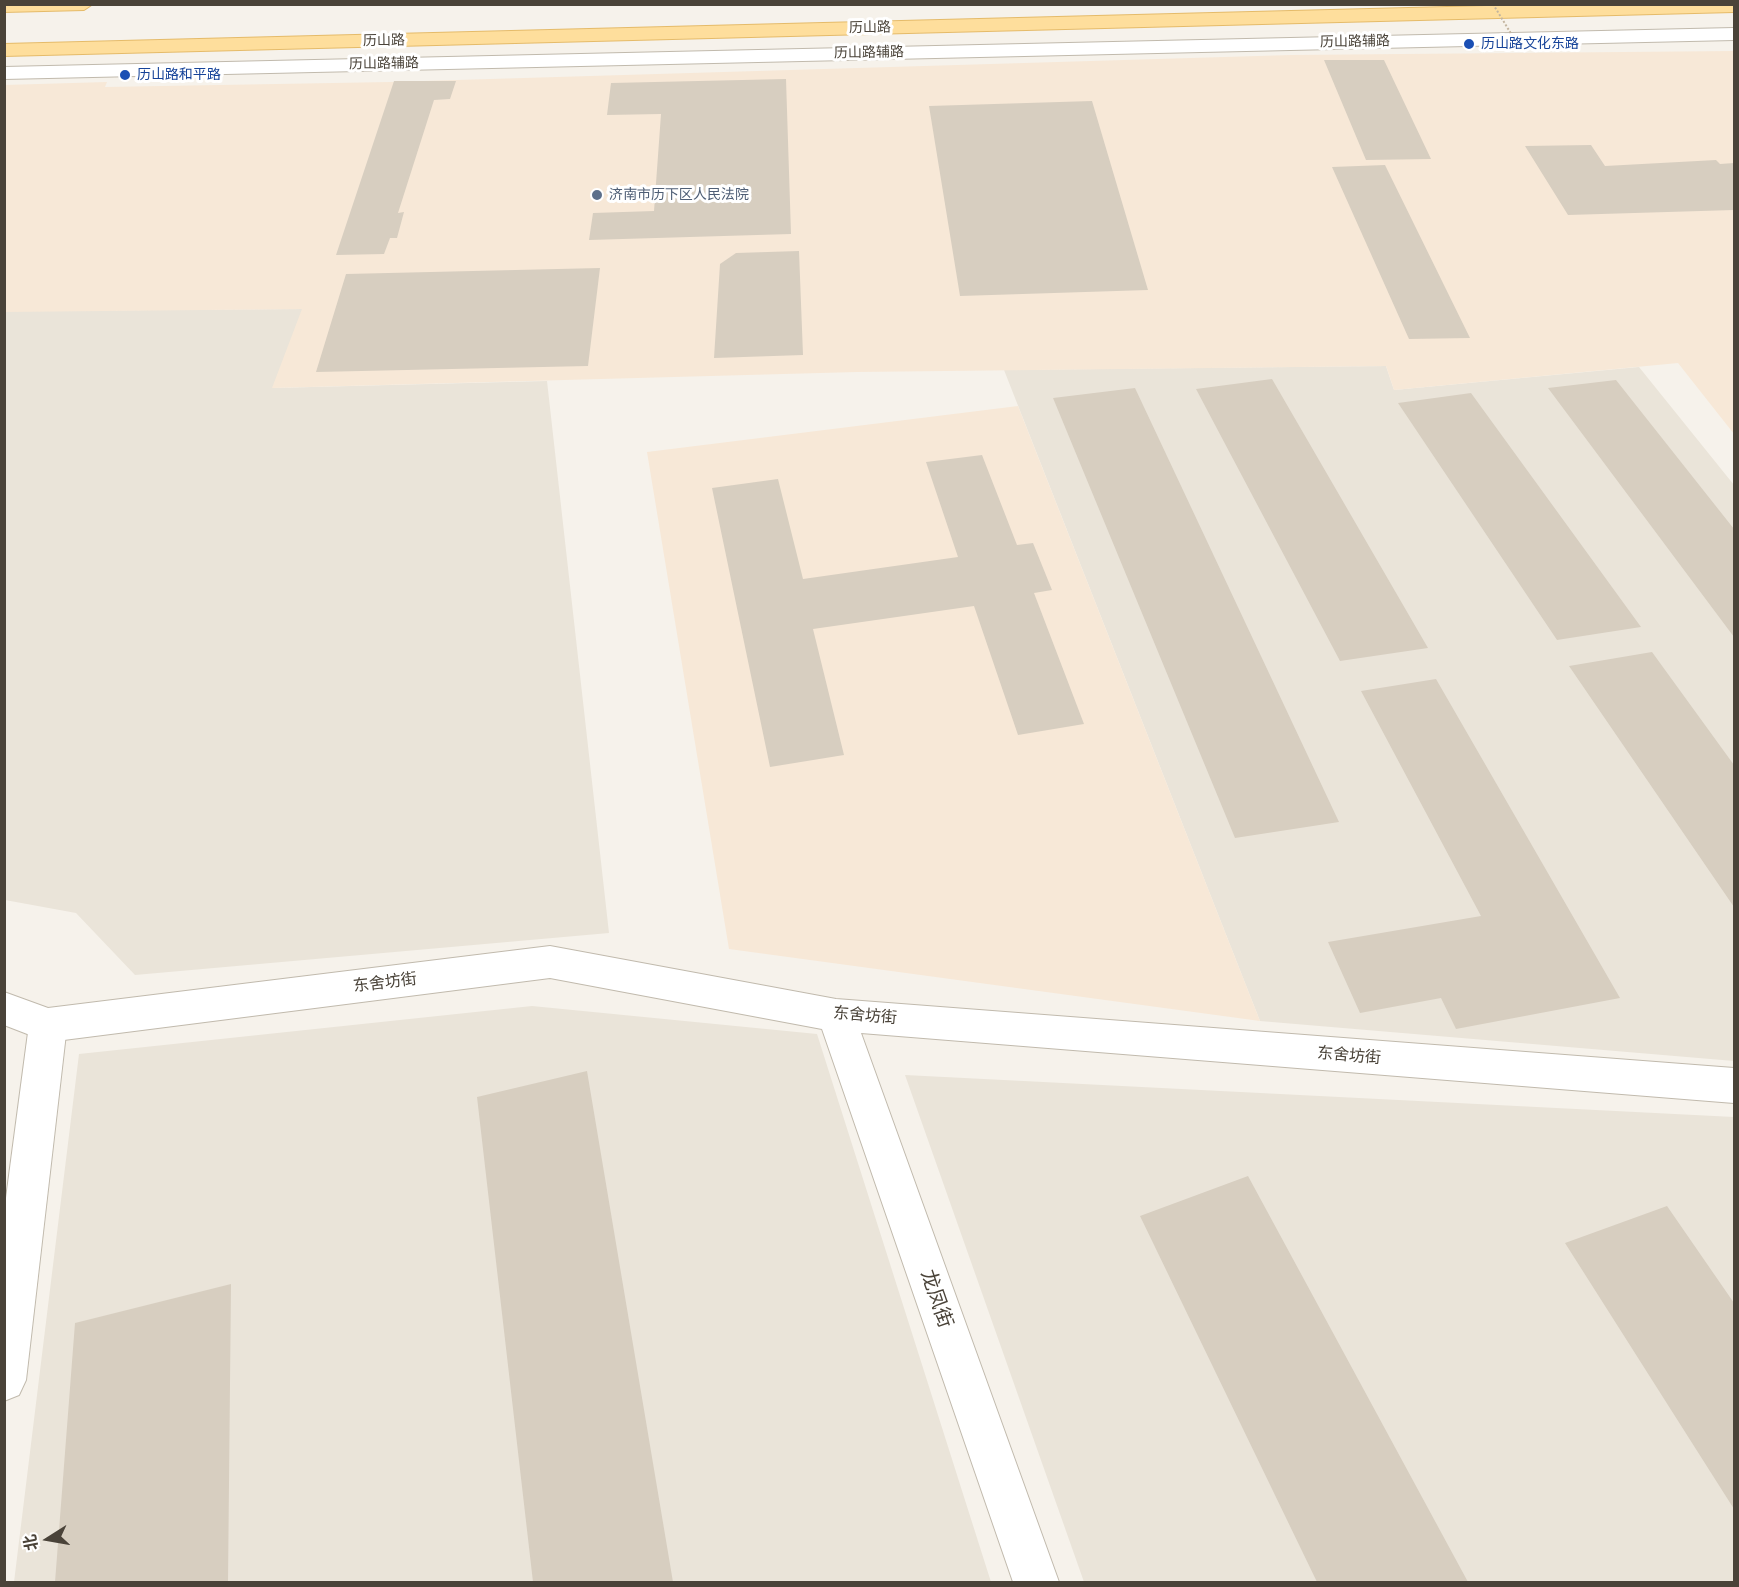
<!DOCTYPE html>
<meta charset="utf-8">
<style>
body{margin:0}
#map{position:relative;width:1739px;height:1587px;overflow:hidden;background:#f6f2eb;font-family:Manrope,"Noto Sans SC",sans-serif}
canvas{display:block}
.frame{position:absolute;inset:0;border:6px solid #4a4339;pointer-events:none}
.north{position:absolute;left:18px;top:1509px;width:60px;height:60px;-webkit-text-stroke:4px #fff;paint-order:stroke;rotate:259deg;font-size:16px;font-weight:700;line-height:24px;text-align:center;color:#4a4339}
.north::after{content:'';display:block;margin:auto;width:21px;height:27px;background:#4a4339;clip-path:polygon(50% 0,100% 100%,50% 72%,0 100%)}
</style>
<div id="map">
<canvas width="1739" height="1587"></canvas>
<div class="frame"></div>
<div class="north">北</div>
</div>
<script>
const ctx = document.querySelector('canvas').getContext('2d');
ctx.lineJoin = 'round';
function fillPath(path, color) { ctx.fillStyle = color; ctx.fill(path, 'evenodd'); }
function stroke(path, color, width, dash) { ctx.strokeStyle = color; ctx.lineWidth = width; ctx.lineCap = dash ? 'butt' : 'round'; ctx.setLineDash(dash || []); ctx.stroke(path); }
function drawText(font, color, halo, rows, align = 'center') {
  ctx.font = font + ' Manrope,"Noto Sans SC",sans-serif'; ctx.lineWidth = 6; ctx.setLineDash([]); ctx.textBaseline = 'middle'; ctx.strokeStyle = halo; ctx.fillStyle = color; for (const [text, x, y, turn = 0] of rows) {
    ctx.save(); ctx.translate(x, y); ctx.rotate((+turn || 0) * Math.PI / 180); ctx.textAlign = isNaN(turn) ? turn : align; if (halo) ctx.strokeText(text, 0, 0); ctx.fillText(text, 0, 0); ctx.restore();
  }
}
const residential = new Path2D(`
 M303 309 273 388 547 381 609 933 135 975 76 913 5 900 4 311Z
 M1386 366 1394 390 1639 367 1734 485V1061L1260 1021 1004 370Z
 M532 1006 817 1034 991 1582H14L79 1054Z
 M905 1075 1734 1117V1582H1084Z`);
const commercial = new Path2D(`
 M1734 51V434L1678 363 1394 390 1386 366 857 372 272 388 302 309 5 312 4 85 107 82 105 87 390 82 1291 55Z
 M1018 406 1260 1021 729 949 647 452Z`);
const building = new Path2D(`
 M1324 60H1384L1431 159 1366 160Z
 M786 79 791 234 589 240 593 213 654 211 661 114 607 115 611 83Z
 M394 81H456L450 99 434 100 398 213 404 212 397 238H390L384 254 336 255Z
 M1092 101 1148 290 960 296 929 106Z
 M1591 145 1605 166 1716 160 1720 164 1734 163V210L1568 215 1525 146Z
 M1385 165 1470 338 1409 339 1332 167Z
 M799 251 803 355 714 358 720 264 736 253Z
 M600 268 588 366 316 372 346 274Z
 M1272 379 1428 648 1340 661 1196 389Z
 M1616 380 1734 529V637L1548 388Z
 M1135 388 1339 822 1235 838 1053 398Z
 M1471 393 1641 627 1557 640 1398 403Z
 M982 455 1017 545 1033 543 1052 590 1034 593 1084 724 1018 735 974 606 813 629 844 755 770 767 712 488 778 479 803 579 958 557 926 462Z
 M1652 652 1734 765V907L1569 666Z
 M1436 679 1620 998 1456 1029 1441 998 1360 1013 1328 942 1481 916 1361 691Z
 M587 1071 673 1582H533L477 1097Z
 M1248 1176 1468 1582H1317L1140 1216Z
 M1667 1206 1734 1303V1509L1565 1243Z
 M231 1284 228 1582H55L75 1323Z`);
const minor = new Path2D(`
 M48 1008 61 1013 67 1025 26 1380 19 1395 4 1401V1213L29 1025 35 1013Z`);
const tertiary = new Path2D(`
 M1734 28V40L4 79V67Z
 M550 946 836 999 1734 1068V1103L861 1033 1059 1582H1013L822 1029 550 978 48 1042 4 1025V992L48 1008Z`);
const primary = new Path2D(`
 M4 4H93L84 10 4 12Z
 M1564 4H1734V12L4 56V44Z`);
const pathBridge = new Path2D(`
 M1493 4 1521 50`);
const markers = [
 [1469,44,6,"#1a4fb4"],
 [125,75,6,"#1a4fb4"],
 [597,195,6,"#5c6f8a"]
];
const farStreetnames = [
 ["历山路",870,28,-1],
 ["历山路",384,41,-1],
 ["历山路辅路",1355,42,-1],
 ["历山路辅路",869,53,-1],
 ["历山路辅路",384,64,-1]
];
const farTransitnames = [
 ["历山路文化东路",1481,44],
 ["历山路和平路",137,75]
];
const farServicenames = [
 ["济南市历下区人民法院",609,195]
];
const streetNames = [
 ["东舍坊街",385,983,-7],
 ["东舍坊街",865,1016,5],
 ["东舍坊街",1349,1056,5]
];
const nearStreetnames = [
 ["龙凤街",936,1299,71]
];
fillPath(residential, '#eae4d9');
fillPath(commercial, '#f7e8d7');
fillPath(building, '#d7cec0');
stroke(minor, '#c1baad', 2);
stroke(tertiary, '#c1baad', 2);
stroke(primary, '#e5bb6a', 2);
fillPath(minor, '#fff');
fillPath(tertiary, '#fff');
fillPath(primary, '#fede9c');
stroke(pathBridge, '#c3b59f', 2, [2, 2]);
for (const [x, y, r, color] of markers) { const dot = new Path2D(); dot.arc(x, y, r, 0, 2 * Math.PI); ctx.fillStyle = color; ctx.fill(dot); stroke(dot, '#fff', 2); }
drawText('14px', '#4a4339', '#fff', farStreetnames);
drawText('14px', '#164399', '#fff', farTransitnames, 'left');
drawText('14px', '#4e5e75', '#fff', farServicenames, 'left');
drawText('16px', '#4a4339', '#fff', streetNames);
drawText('20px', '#4a4339', '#fff', nearStreetnames);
</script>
